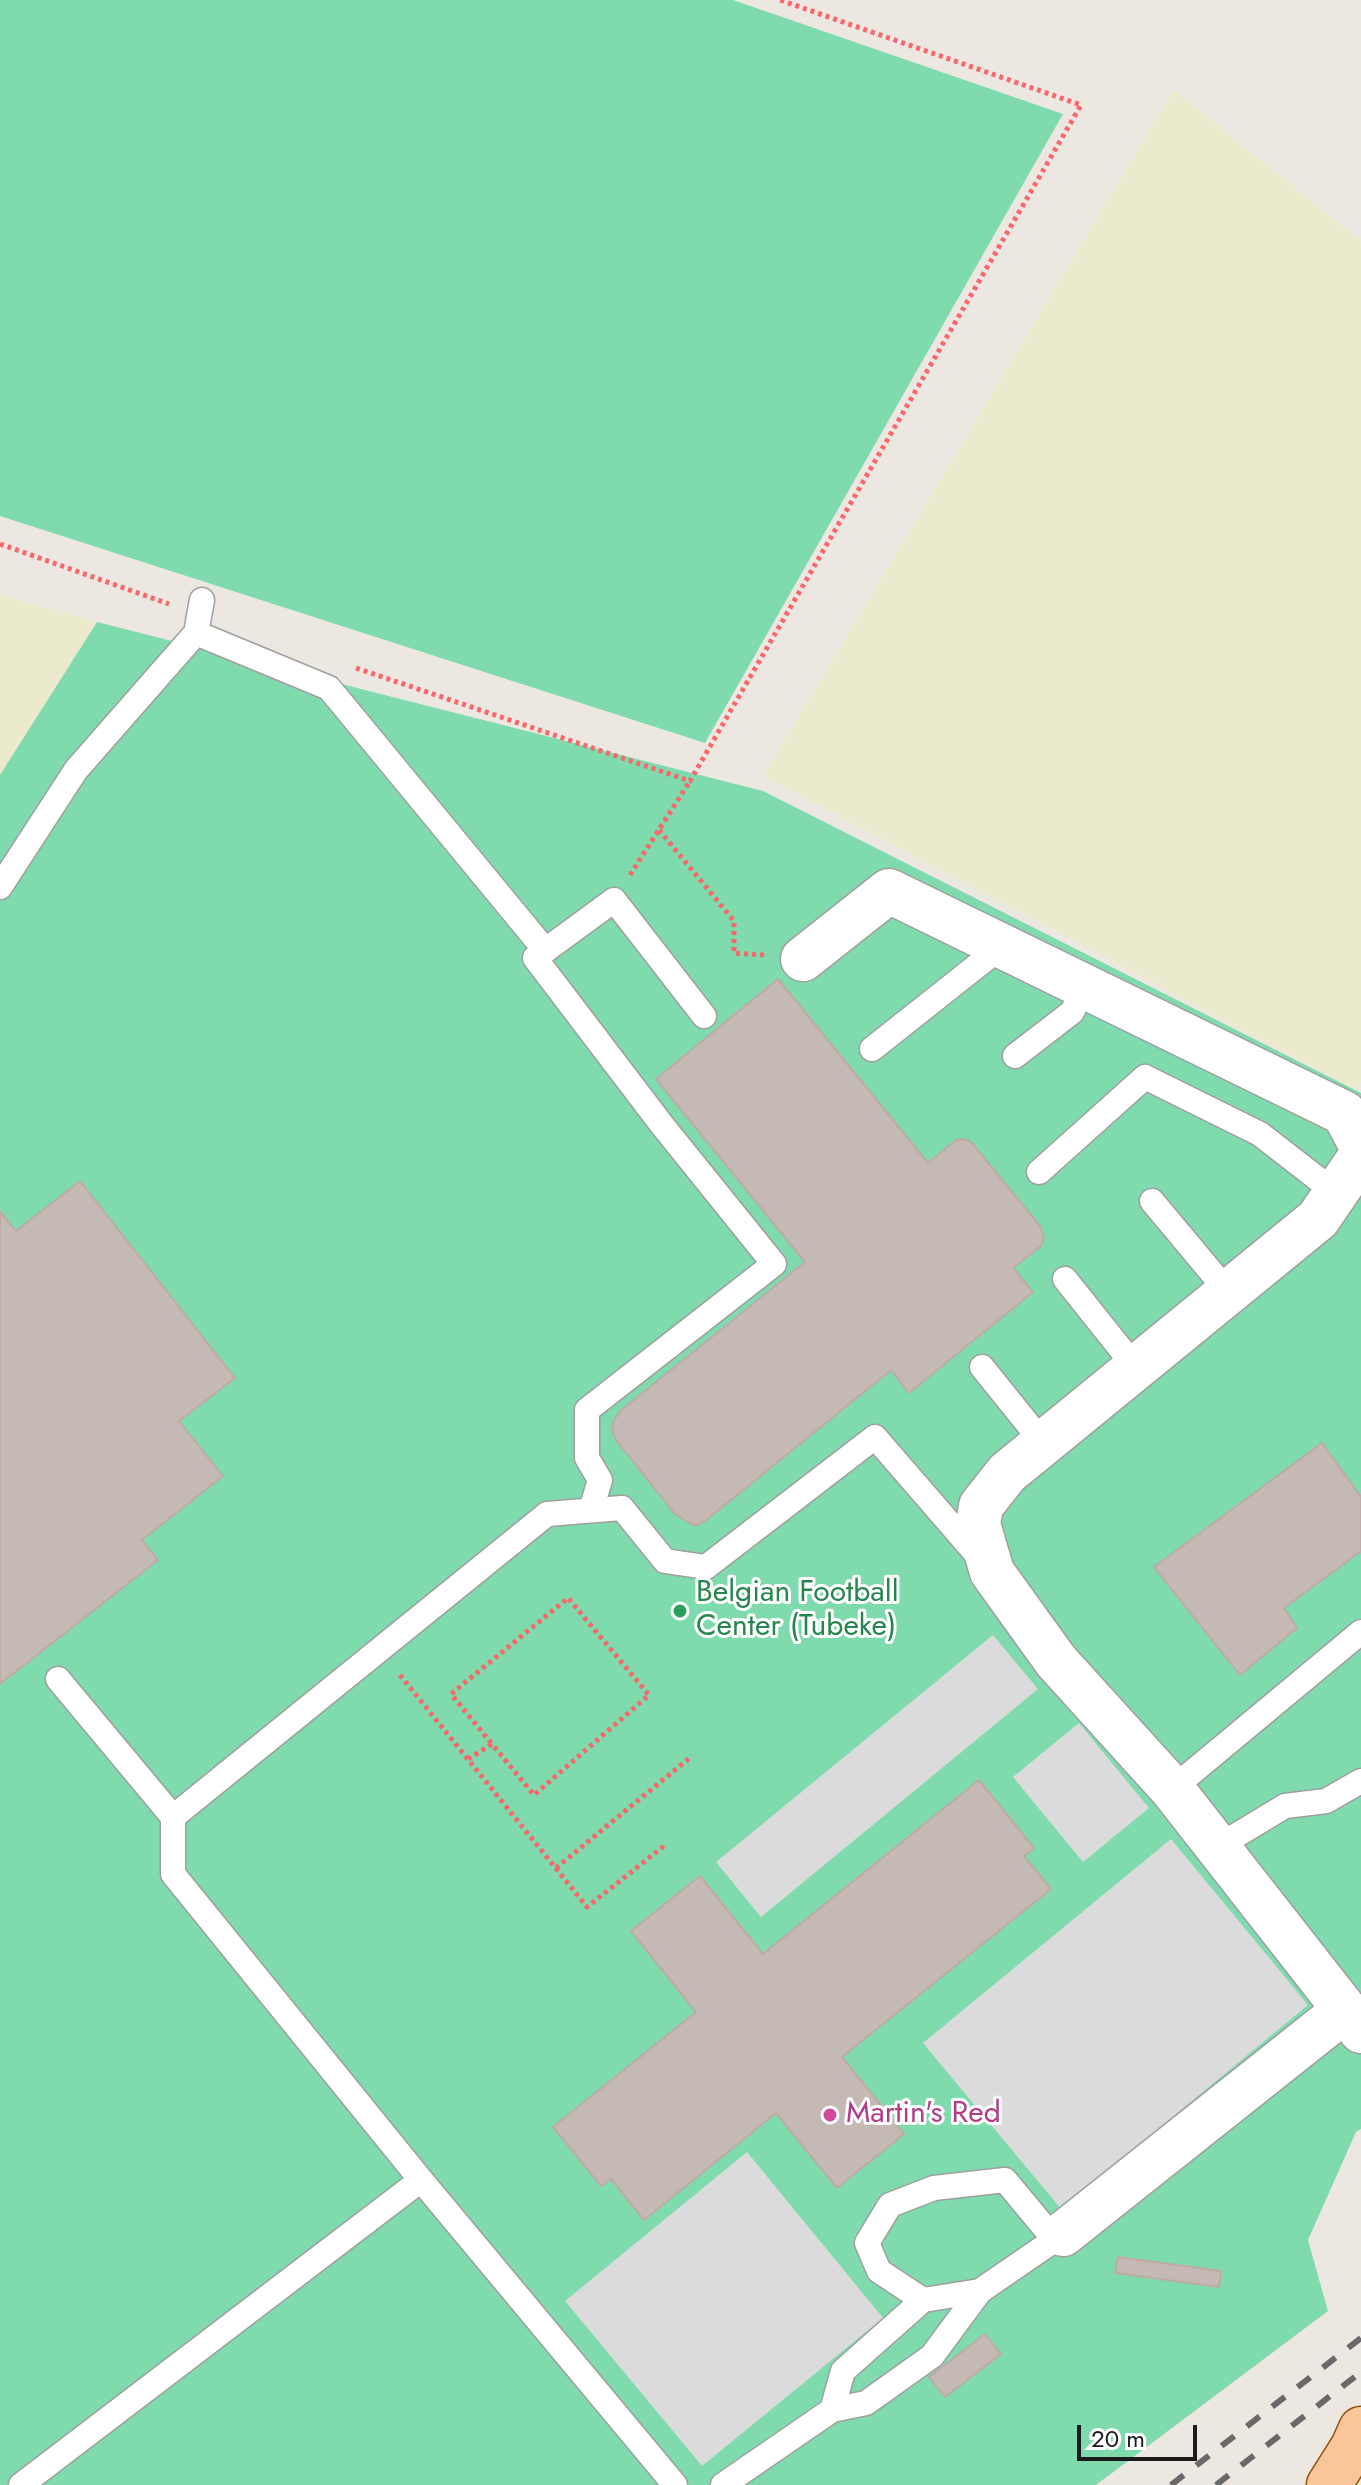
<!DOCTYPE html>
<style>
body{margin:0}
#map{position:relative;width:1361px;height:2485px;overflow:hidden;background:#ede7e1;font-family:Jost,sans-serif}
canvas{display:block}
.scale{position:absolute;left:1077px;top:2425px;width:120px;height:36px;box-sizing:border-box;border:4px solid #1b1b1b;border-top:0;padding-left:10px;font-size:24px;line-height:28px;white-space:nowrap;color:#1b1b1b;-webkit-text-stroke:6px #fff;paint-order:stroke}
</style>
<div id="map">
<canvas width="1361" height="2485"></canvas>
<div class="scale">20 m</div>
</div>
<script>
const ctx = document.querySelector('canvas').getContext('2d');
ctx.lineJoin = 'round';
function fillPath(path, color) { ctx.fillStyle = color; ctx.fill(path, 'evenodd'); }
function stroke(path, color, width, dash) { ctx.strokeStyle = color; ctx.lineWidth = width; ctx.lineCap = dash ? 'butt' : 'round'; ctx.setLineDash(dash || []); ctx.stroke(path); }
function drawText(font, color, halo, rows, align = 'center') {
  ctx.font = font + ' Jost,sans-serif'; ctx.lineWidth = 6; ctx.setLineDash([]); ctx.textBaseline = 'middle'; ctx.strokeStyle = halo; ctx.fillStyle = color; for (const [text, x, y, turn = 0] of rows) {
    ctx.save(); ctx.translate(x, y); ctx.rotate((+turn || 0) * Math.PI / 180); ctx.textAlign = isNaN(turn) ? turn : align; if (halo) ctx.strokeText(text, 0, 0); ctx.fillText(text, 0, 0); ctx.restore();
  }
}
const farmland = new Path2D(`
 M1174 90 1361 241V1082L1356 1090 763 776Z
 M0 595 97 622 0 775Z`);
const pitch = new Path2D(`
 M0 0H733L1063 114 705 743 0 516Z
 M97 622 763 791 1361 1093V2129L1356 2132 1308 2240 1328 2311 1096 2485H0V775Z`);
const parking = new Path2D(`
 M993 1635 1038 1689 761 1917 716 1862Z
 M1079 1723 1149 1808 1083 1862 1013 1777Z
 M1171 1839 1308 2005 1061 2209 923 2043Z
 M747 2152 883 2318 702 2466 565 2301Z`);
const building = new Path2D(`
 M778 979 928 1163 956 1140 963 1139 971 1142 1040 1226 1044 1237 1041 1246 1013 1268 1033 1292 909 1393 891 1370 705 1521 697 1525 691 1524 675 1514 616 1440 612 1430 614 1420 620 1411 805 1262 656 1079Z
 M80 1181 235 1378 179 1421 223 1476 142 1540 158 1560 0 1684V1211L16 1231Z
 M1322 1443 1361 1497V1551L1284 1608 1297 1628 1240 1675 1154 1567Z
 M979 1780 1034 1848 1024 1856 1051 1889 842 2057 904 2134 837 2188 776 2113 644 2220 611 2179 601 2186 553 2127 696 2012 631 1931 700 1876 763 1954Z
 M1118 2257 1221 2271 1219 2287 1115 2273Z
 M985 2334 1001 2354 945 2397 929 2377Z`);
const path = new Path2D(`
 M0 544 169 604
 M356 668 690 781 1081 105 780 0
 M659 830 734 921V953L764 955
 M630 875 690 781
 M400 1675 587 1907 664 1846
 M468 1759 492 1744 534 1795 649 1695 568 1598 451 1694 492 1744
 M556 1868 692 1756`);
const service = new Path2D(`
 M196 633 202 600
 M0 887 76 770 196 633 329 688 545 950
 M872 1049 1002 946
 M1015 1056 1072 1012 1085 987
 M1039 1172 1145 1077 1260 1134 1336 1193
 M1152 1201 1228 1292
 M1065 1279 1136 1368
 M982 1367 1044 1444
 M591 1510 600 1480 587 1458V1410L774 1264 662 1125 535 958 614 900 704 1016
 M58 1679 173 1817
 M1172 1789 1361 1632
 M1217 1847 1285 1806 1326 1801 1361 1781
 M923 2300 879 2271 867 2243 890 2205 934 2188 1005 2180 1054 2239
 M832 2410 866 2403 932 2356 980 2291
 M21 2485 421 2180
 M675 2485 421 2180 173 1874V1817L547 1514 622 1508 665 1561 706 1567 875 1437 978 1556
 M723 2485 832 2410 843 2371 923 2300 980 2291 1063 2234`);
const minor = new Path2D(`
 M803 959 889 891 1344 1113 1361 1145
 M1345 2010 1172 1789 1056 1661 992 1572 978 1524 981 1506 1007 1473 1318 1219 1361 1156
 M1063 2234 1345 2010 1361 2031`);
const primary = new Path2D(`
 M1329 2485 1353 2447 1361 2429`);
const rail = new Path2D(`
 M1171 2485 1361 2338
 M1216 2485 1361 2372`);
const markers = [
 [680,1611,8,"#2e9e5b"],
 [830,2115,8,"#d1479c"]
];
const leisureNames = [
 ["Belgian Football",696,1594],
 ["Center (Tubeke)",696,1628]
];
const hotelNames = [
 ["Martin's Red",846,2115]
];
fillPath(farmland, '#eceacc');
fillPath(pitch, '#7fdbae');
fillPath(parking, '#dbdbdb');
fillPath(building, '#c4b9b4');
stroke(building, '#beaca4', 2);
stroke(service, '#9f9f9f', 27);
stroke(minor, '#9f9f9f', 47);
stroke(primary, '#8e5204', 47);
stroke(path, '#f66869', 5, [4, 4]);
stroke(service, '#fff', 24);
stroke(minor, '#fff', 44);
stroke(primary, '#f9c599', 44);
stroke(rail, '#696969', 6, [16, 16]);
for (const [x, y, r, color] of markers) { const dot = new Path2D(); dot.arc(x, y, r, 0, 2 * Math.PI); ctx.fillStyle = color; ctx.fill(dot); stroke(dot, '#fff', 3); }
drawText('30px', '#27864d', '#fff', leisureNames, 'left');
drawText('30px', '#b23c85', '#fff', hotelNames, 'left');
</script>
